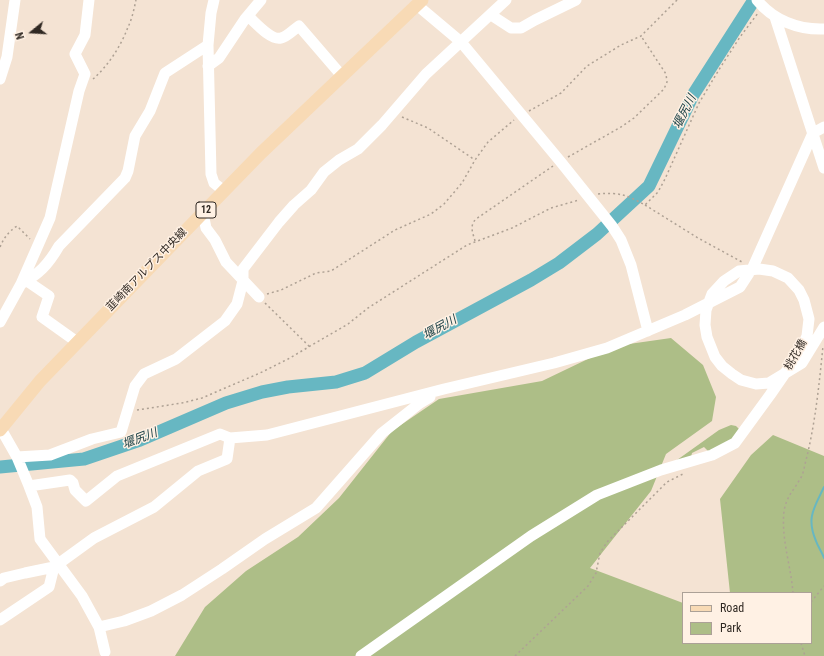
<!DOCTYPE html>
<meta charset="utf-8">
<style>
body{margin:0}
#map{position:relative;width:824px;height:656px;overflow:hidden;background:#f4e3d3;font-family:"Roboto Condensed",sans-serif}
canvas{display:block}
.legend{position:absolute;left:682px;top:592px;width:130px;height:52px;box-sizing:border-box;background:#fff1e4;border:1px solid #aca197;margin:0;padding:5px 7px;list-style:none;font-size:12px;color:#302923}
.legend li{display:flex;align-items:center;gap:8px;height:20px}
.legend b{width:20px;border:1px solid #aca197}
.north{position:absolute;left:12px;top:12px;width:40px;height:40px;-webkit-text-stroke:3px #fff1e4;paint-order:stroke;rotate:252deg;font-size:11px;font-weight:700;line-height:16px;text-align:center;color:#302923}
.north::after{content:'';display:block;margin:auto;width:14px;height:18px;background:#302923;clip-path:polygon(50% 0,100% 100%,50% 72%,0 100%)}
</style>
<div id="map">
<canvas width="824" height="656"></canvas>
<ul class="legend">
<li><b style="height:5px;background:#f8dab5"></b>Road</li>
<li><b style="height:11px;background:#adbe87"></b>Park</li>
</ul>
<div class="north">N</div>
</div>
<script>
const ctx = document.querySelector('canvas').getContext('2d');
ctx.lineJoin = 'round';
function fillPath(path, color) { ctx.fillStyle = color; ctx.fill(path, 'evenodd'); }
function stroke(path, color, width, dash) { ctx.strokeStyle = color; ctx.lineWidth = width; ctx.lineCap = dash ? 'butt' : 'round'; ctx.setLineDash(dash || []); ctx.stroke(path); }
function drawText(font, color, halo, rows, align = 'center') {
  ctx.font = font + ' "Roboto Condensed","Noto Sans JP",sans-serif'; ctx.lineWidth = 3; ctx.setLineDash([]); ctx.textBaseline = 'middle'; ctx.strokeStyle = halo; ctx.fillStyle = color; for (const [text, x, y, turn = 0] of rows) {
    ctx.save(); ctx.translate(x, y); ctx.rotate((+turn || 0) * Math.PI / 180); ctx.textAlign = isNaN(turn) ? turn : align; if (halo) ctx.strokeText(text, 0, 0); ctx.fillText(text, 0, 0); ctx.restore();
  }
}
const green = new Path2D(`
 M671 338 703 365 716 397 712 421 666 454 651 491 590 568 683 603V643H811V593H730L720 499 751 455 773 435 824 456V656H175L205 607 246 571 298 537 339 498 392 431 439 399 542 381 615 346Z
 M731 425 736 426 740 430 735 443 712 455 704 447 692 453 691 457 677 460 719 430Z`);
const stream = new Path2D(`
 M824 487C814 508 806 518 816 541 818 547 822 552 824 558`);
const river = new Path2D(`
 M0 467 84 459 140 440 226 403 262 392 288 387 336 382 365 373 416 342 531 280 559 263 597 234 649 186 693 95 754 0`);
const path = new Path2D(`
 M93 79C108 66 121 46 128 27 132 19 134 9 136 0
 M529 111 561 93 587 66 621 45 641 36 677 0
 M402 117 428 128 475 160
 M568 157 621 127 634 118 664 89 667 82 666 74 641 36
 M598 194C619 192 627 195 645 205L658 192 665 179 699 103 720 68 740 37 758 13
 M645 205 698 238 742 262
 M475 241C473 233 469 226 476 219L553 166
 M0 247C4 238 8 232 17 226L30 239
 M267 294 281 290 316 273 331 271 395 230 431 214 444 204 462 183 475 160 488 142 514 120
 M265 303 310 347
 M137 410 182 403 202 398 260 373 288 359 348 324 368 308 467 245 512 228 551 208 579 200
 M793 593C791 566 781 539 784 511 787 495 793 492 800 479 803 475 804 469 805 464 815 426 819 386 823 346
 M811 602 824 586
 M801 643 805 656
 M515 656 588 586 596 573 600 553 607 542 667 482 683 474`);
const minor = new Path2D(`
 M214 0 211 13 208 45 211 174 214 183 224 191
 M757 0C773 20 798 30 824 29
 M417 5 461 42 560 161 612 226 621 240 631 265 648 331
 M491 15 511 28H521L535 20 576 0
 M248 16C255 22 271 41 281 38 287 37 294 29 299 26L342 76
 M775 17 824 168
 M208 66 219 58 245 19 261 0
 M0 79 7 57 15 0
 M203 213 206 228 215 240 226 262 259 297
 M27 281 49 296 42 317 77 342
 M21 284C39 274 48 265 59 246L125 178 128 171 135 136 150 111 165 73 208 45
 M0 322 21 284 50 218 79 91 85 74 75 54 85 35 89 0
 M1 429 17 457 29 486 70 480 73 483 75 490 86 501 117 476 220 434 230 438 267 435 444 389 554 363 607 348 685 315 740 287 753 267 813 133 824 127
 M17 457 50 455 92 439 121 432 135 386 144 374 176 359 225 321 237 304 243 281V269L279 222 294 205 311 190 324 172 339 160 358 149 382 125 426 74 506 0
 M29 486 37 507 40 539 82 596 99 627 105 652
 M0 581 4 578 25 573 54 567 94 538 154 507 198 471 227 459 230 438
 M0 620 49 587 54 567
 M99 627 124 621 151 611 182 595 222 569 265 539 316 508 382 433 420 403 430 397
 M361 656 531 536 597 495 661 470 712 455 735 443 770 395 799 353 807 336 809 319 804 300 799 290 788 278 773 271 759 269 739 271 724 281 712 294 706 310 705 325 707 337 715 357 722 366 732 374 741 380 756 384 769 383 802 363 824 327`);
const major = new Path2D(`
 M0 430 40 381 224 191 261 153 422 0`);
const shields = [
 [206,210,20]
];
const shieldNames = [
 ["12",206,210]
];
const streetNames = [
 ["韮崎南アルプス中央線",147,270,-46],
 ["桃花橋",796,355,-60]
];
const waterNames = [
 ["堰尻川",685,112,-63],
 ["堰尻川",440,328,-29],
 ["堰尻川",140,439,-21]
];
fillPath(green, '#adbe87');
stroke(stream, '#67b7c2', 2);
stroke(river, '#67b7c2', 13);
stroke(path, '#aea194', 1.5, [2, 3]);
stroke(minor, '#fff', 11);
stroke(major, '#f8dab5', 13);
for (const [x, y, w] of shields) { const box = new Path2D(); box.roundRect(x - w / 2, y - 8, w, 16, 3); ctx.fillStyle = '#fff1e4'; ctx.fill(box); stroke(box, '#302923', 1); }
drawText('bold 10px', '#302923', null, shieldNames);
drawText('11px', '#302923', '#fff1e4', streetNames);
drawText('italic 12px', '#1c4247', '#fff1e4', waterNames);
</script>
